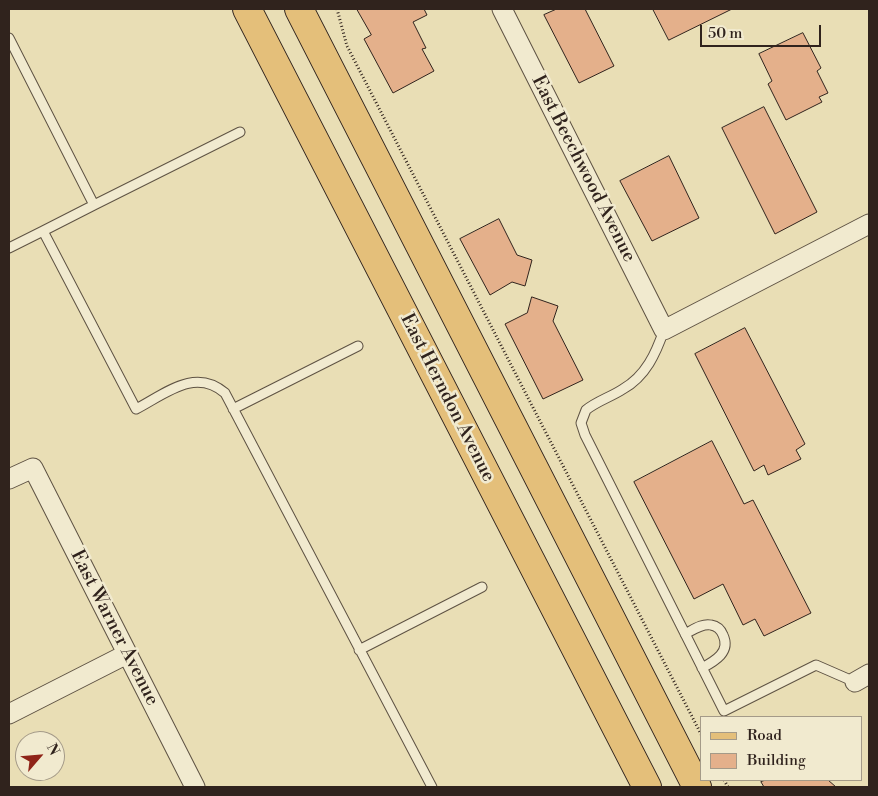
<!DOCTYPE html>
<style>
body{margin:0}
#map{position:relative;width:878px;height:796px;overflow:hidden;background:#e9deb5;font-family:"Libre Bodoni",serif}
canvas{display:block}
.frame{position:absolute;inset:0;border:10px solid #30231d;pointer-events:none}
.legend{position:absolute;left:700px;top:716px;width:162px;height:65px;box-sizing:border-box;background:#f1eacf;border:1px solid #a49a88;margin:0;padding:6px 9px;list-style:none;font-size:15px;color:#30231d}
.legend li{display:flex;align-items:center;gap:10px;height:25px}
.legend b{width:25px;border:1px solid #a49a88}
.north{position:absolute;left:15px;top:731px;width:50px;height:50px;box-sizing:border-box;background:#f1eacf;border:1px solid #a49a88;border-radius:50%;rotate:63deg;font-size:14px;font-weight:700;line-height:20px;text-align:center;color:#30231d}
.north::after{content:'';display:block;margin:auto;width:18px;height:22px;background:#8f2418;clip-path:polygon(50% 0,100% 100%,50% 72%,0 100%)}
.scale{position:absolute;left:700px;top:25px;width:121px;height:22px;box-sizing:border-box;border:2px solid #30231d;border-top:0;padding-left:6px;font-size:15px;line-height:18px;white-space:nowrap;color:#30231d;-webkit-text-stroke:4px #f1eacf;paint-order:stroke}
</style>
<div id="map">
<canvas width="878" height="796"></canvas>
<div class="frame"></div>
<ul class="legend">
<li><b style="height:6px;background:#e4bf7a"></b>Road</li>
<li><b style="height:14px;background:#e4b08b"></b>Building</li>
</ul>
<div class="north">N</div>
<div class="scale">50 m</div>
</div>
<script>
const ctx = document.querySelector('canvas').getContext('2d');
ctx.lineJoin = 'round';
function fillPath(path, color) { ctx.fillStyle = color; ctx.fill(path, 'evenodd'); }
function stroke(path, color, width, dash) { ctx.strokeStyle = color; ctx.lineWidth = width; ctx.lineCap = dash ? 'butt' : 'round'; ctx.setLineDash(dash || []); ctx.stroke(path); }
function drawText(font, color, halo, rows, align = 'center') {
  ctx.font = font + ' "Libre Bodoni",serif'; ctx.lineWidth = 5; ctx.setLineDash([]); ctx.textBaseline = 'middle'; ctx.strokeStyle = halo; ctx.fillStyle = color; for (const [text, x, y, turn = 0] of rows) {
    ctx.save(); ctx.translate(x, y); ctx.rotate((+turn || 0) * Math.PI / 180); ctx.textAlign = isNaN(turn) ? turn : align; if (halo) ctx.strokeText(text, 0, 0); ctx.fillText(text, 0, 0); ctx.restore();
  }
}
const building = new Path2D(`
 M357 9H424L427 15 413 22 426 48 422 49 434 71 393 93 364 39 371 35Z
 M557 9H585L614 66 579 83 544 15Z
 M653 9H732L669 40Z
 M803 33 821 68 817 71 828 93 819 97 822 102 786 120 768 84 772 81 759 54Z
 M764 107 817 212 775 234 722 128Z
 M669 156 699 218 652 241 620 181Z
 M499 219 517 255 532 260 525 286 512 282 490 295 460 239Z
 M532 297 558 306 553 321 583 380 543 399 505 324 527 313Z
 M745 328 805 444 796 450 801 459 768 475 764 465 754 471 695 354Z
 M712 441 744 504 753 500 811 613 764 636 755 619 743 625 723 584 694 599 634 482Z
 M766 780H828L836 787H764L761 782Z`);
const path = new Path2D(`
 M337 9 347 46 702 736
 M724 780 728 787`);
const lane = new Path2D(`
 M9 38 94 205 240 132
 M43 231 94 205
 M9 248 43 231 136 409C165 394 195 367 225 393L432 787
 M664 330C656 353 646 376 623 389 611 397 597 401 586 410L581 423 585 435 724 711 816 665 855 682
 M233 409 358 346
 M685 634C693 630 702 623 711 625 717 626 721 630 723 635 731 652 715 661 702 668
 M359 650 482 587`);
const street = new Path2D(`
 M502 9 664 330 869 224
 M9 479 33 468 195 787
 M855 682 869 674
 M9 714 127 654`);
const primary = new Path2D(`
 M247 9 647 787
 M299 9 697 787`);
const streetNames = [
 ["East Beechwood Avenue",583,169,63],
 ["East Herndon Avenue",447,398,63],
 ["East Warner Avenue",114,628,63]
];
fillPath(building, '#e4b08b');
stroke(building, '#30231d', 1);
stroke(lane, '#5e5243', 11);
stroke(street, '#5e5243', 21);
stroke(primary, '#30231d', 30);
stroke(path, '#30231d', 3, [1, 2.5]);
stroke(lane, '#f1eacf', 9);
stroke(street, '#f1eacf', 19);
stroke(primary, '#e4bf7a', 28);
drawText('19px', '#30231d', '#f1eacf', streetNames);
</script>
